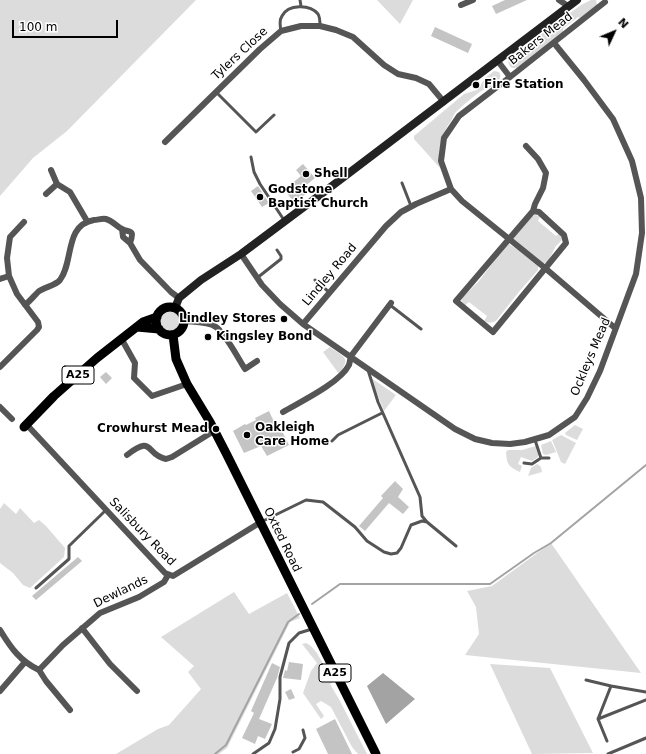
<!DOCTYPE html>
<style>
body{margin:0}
#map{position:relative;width:646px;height:754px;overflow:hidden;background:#fff;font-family:"DejaVu Sans",sans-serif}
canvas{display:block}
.north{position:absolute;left:594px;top:12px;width:40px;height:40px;-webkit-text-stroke:3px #fff;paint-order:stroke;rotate:46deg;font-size:11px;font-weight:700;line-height:16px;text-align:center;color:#000}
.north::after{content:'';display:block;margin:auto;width:14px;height:18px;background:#000;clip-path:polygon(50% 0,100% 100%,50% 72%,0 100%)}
.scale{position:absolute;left:12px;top:20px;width:106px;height:18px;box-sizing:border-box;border:2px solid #000;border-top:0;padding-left:5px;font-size:12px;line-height:14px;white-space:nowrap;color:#000;-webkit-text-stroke:3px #fff;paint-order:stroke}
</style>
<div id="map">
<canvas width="646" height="754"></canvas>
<div class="north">N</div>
<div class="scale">100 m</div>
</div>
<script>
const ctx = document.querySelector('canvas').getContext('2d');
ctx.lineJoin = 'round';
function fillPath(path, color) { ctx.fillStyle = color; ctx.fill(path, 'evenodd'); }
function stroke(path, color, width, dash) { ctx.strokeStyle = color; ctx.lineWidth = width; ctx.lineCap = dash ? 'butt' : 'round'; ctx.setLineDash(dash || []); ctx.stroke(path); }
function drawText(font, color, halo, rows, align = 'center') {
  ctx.font = font + ' "DejaVu Sans",sans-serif'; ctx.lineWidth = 3; ctx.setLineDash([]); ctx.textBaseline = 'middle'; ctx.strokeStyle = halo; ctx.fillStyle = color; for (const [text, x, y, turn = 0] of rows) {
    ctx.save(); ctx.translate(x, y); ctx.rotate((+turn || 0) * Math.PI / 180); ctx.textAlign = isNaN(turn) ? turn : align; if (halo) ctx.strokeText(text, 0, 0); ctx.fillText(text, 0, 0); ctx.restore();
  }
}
const green = new Path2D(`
 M0 0H196L67 131 33 158 0 196Z
 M377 0H413L400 24Z
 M591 0H596L597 5 580 18 578 17 563 29V32L518 68H512C508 65 508 62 509 58L581 5Z
 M494 71 499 72C500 74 501 76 500 78 498 86 489 87 483 90 477 93 460 108 455 113 453 116 452 119 451 121 440 135 438 151 440 168L414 139V136L464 94 477 90 486 77Z
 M535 215 540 216 538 221 556 236 559 233 561 235 563 239 556 246 548 261 543 264 513 239V237L531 216Z
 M509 244 518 250 538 266V270L518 293 496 321C491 323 489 323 484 321L487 316 469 302 465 305 462 301 461 299 479 281 495 260Z
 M160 321a10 10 0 1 1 20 0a10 10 0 1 1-20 0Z
 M330 347C345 358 351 357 339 374L323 352Z
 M371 378 396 395 384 411Z
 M575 425 583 429 577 440 566 435 565 433Z
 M561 435 576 443 565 464 561 462 553 442 552 440Z
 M551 441 556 452 546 455 543 454 541 445Z
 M536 446 539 455 537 458 532 461 521 457 518 464 522 466 520 472C508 466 507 465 506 452L508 450H522Z
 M537 464 541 467 542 472 528 476 531 468Z
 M4 503 16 514 20 508 34 523 39 520 46 526 65 548 64 557 30 588 23 585 13 573 0 563V509Z
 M551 543 641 673 465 655 479 634 476 607 467 591 492 586Z
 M234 592 249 614 287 593 300 618 290 622 227 748 219 754H116L158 729 169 725 201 689 188 672 194 666 161 637Z
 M306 643C317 647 327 672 332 683L330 684 340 701 367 754H358L352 747 331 707 321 701 316 704 324 716 321 719 303 693 311 671 317 663 302 644Z
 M490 664 550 668 593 753 532 754Z`);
const water = new Path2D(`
 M383 673 415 699 386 724 367 686Z`);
const stream = new Path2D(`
 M312 604 340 584H490L534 553 551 543 646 465
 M215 754 226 745 288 622 299 614`);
const building = new Path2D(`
 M505 0H527L496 14 492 6Z
 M435 27 472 44 468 53 431 36Z
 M303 164 315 178 305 186 309 191 295 203 284 190 301 176 296 170Z
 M258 186 269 203 262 207 251 191Z
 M106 372 112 378 106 384 100 377Z
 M269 411 275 424 277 423 282 433H283L289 445 267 456 261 446 244 453 233 431 245 424 246 425 256 420 255 418Z
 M395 481 403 489 398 497 409 507 403 514 389 503 365 531 359 526 383 498 381 496Z
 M78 557 82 561 36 600 32 596Z
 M289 662 303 664 301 680 283 678 285 670 287 671Z
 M272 663 280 667 277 678 259 719 272 724 265 739 258 736 255 744 242 738 254 713 251 711Z
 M291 689 295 698 289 700 285 692Z
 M335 719 352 754H328L316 729Z`);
const lane = new Path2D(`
 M300 0 301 6
 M281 31C280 26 279 20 282 16 288 4 310 4 318 14 320 17 320 22 320 26
 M216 92 256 132 274 115
 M251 157 254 172 260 184 284 220
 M402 183 411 206
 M257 278 281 259V256L277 250
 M315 280 330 293
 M390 305 421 329
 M368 370 378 402 420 497 422 516 427 522 456 546
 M332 441 338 435 382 413
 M541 458H549
 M524 463 532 464 541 458 535 440
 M261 522 306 500 323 502 355 527 367 541 384 552 391 554 397 553 401 548 411 525 422 521 427 522
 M36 588 69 559V546L106 510
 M586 680 611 686 646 692
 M598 719 646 700
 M607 741 598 719 611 686
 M293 752 299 749 305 738 303 730
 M253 754 269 743 275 729 280 699V677L289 643 299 633 312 629
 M608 754 646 738`);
const street = new Path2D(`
 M559 0 568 6
 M605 2 510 77 459 116 444 138 441 161 451 189 462 201 545 268 615 328
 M461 5 473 0
 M497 60 510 77
 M165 142 260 49 281 31 301 26H320L336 30 353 37 384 65 398 74 416 78 429 84 444 102
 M526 146 538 159 546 173 543 188 535 204 533 211
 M51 170 57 184
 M46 194 57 184 70 192 87 221
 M533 211 539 212 564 235 566 243 493 332 456 301Z
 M122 229 123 237 130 243 140 260 171 292 179 298
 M241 254 262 285 280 304 303 324 386 226 401 212 416 204 451 189
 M0 279 9 276
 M25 305C30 301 34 296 38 292 44 287 55 286 60 280 74 262 64 225 94 220 98 220 102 218 106 219 113 221 116 226 122 229 130 233 135 229 130 243
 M184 321C193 322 208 321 216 327 225 333 238 358 245 369L257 361
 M303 324 455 429 475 439 492 443 510 444 525 442 549 435 575 417 587 398 600 371 636 274 642 233 641 198 632 161 613 119 584 80 554 43
 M121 338 135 363 134 378 152 396 187 384
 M0 367 37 330 39 327 38 322 17 294 9 276 7 258 10 237 24 222
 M0 407 12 419
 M283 412C300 402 340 383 349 365 350 362 350 359 351 356L391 303
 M27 425 165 573 173 576 261 522
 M127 455C154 434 145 455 166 459L172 457 214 431
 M82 628 110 664 137 691
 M0 630C11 648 20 661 39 670L63 645 100 613 139 597 164 582 168 575
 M39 670 46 681 70 710
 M0 691 25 662`);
const secondary = new Path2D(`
 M175 308 179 298 201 280 241 254 324 192 577 0`);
const primary = new Path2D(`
 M156 321a14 14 0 1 1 28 0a14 14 0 1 1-28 0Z
 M137 327 159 329
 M173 335 176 359 187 384 210 422 227 455 376 754
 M24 427 54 396 97 358 143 322 157 317`);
const markers = [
 [476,85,4,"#000"],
 [306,174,4,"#000"],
 [260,197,4,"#000"],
 [284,319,4,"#000"],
 [208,337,4,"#000"],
 [216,429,4,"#000"],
 [247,435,4,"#000"]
];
const shields = [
 [78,375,32],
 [335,673,32]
];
const shieldNames = [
 ["A25",78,375],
 ["A25",335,673]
];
const streetNames = [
 ["Bakers Mead",541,39,-38],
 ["Tylers Close",240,54,-43],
 ["Lindley Road",330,275,-50],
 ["Ockleys Mead",591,357,-67],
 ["Salisbury Road",142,532,46],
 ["Oxted Road",282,540,64],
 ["Dewlands",121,592,-26]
];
const poiNames = [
 ["Fire Station",484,85],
 ["Shell",314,174],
 ["Godstone",268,190],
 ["Baptist Church",268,204],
 ["Lindley Stores",276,319,"right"],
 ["Kingsley Bond",216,337],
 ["Oakleigh",255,428],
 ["Care Home",255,442],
 ["Crowhurst Mead",208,429,"right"]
];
fillPath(green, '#dcdcdc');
fillPath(water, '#a3a3a3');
stroke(stream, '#a3a3a3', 2);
fillPath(building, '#c4c4c4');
stroke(lane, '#555', 3);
stroke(street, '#555', 6);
stroke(secondary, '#222', 8);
stroke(primary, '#000', 9);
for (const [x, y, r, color] of markers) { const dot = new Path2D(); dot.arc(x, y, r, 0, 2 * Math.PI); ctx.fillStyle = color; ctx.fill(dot); stroke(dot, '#fff', 1.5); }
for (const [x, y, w] of shields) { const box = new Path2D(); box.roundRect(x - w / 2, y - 9, w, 18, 3); ctx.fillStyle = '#fff'; ctx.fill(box); stroke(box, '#000', 1); }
drawText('bold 11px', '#000', null, shieldNames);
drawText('12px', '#000', '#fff', streetNames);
drawText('bold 12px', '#000', '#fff', poiNames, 'left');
</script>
